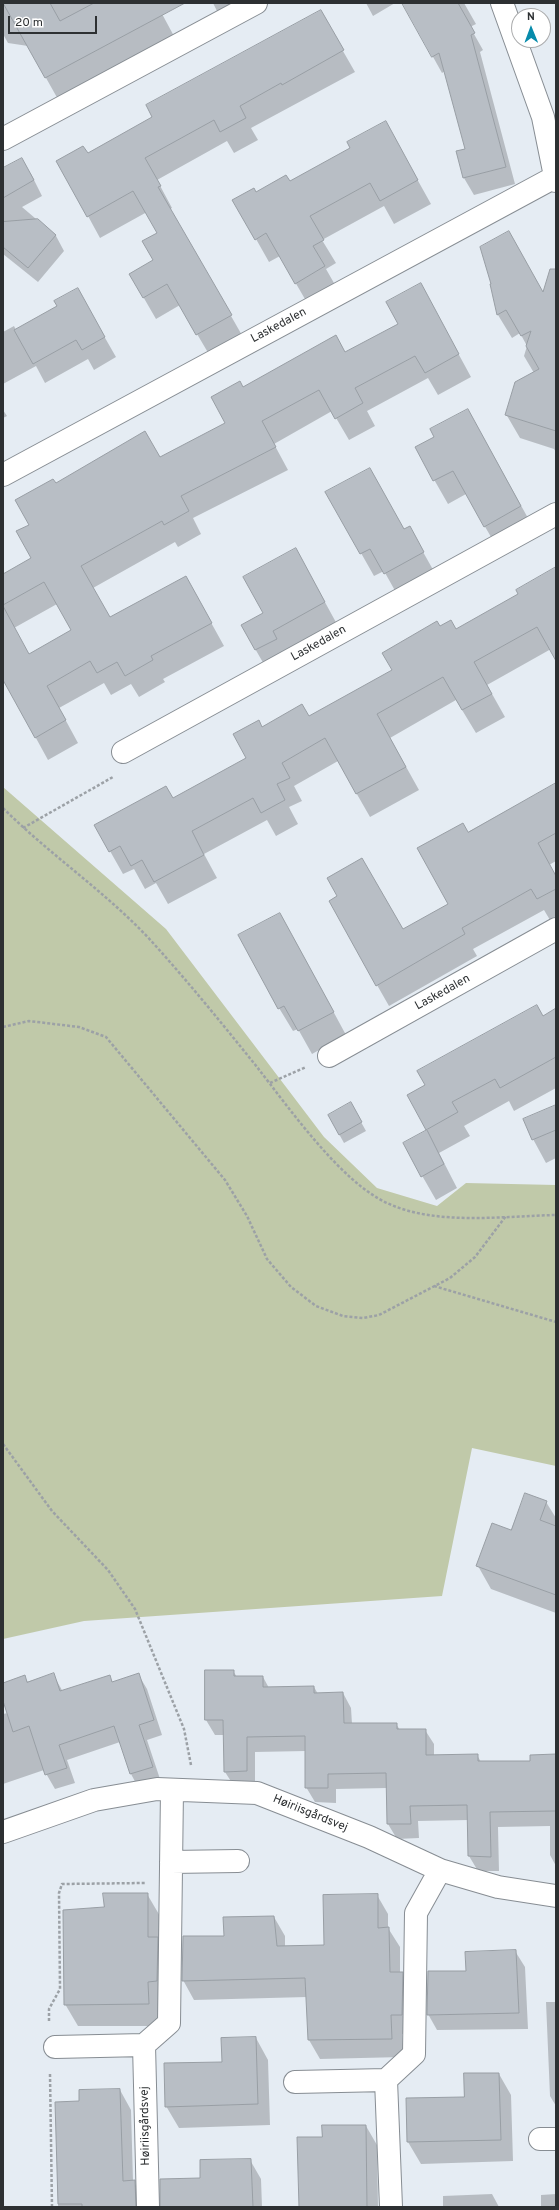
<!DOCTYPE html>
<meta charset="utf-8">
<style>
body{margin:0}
#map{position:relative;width:559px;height:2210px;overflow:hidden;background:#e5ecf3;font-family:Overpass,sans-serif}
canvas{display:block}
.frame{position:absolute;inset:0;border:4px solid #2d3032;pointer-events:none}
.north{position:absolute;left:511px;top:8px;width:40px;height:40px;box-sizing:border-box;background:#fff;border:1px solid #abacad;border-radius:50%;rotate:359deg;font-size:11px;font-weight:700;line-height:16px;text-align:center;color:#2d3032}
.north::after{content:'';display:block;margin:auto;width:14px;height:18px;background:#078bab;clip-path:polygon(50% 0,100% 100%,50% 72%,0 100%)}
.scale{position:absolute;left:8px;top:16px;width:89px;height:18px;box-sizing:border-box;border:2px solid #2d3032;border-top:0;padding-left:5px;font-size:12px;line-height:14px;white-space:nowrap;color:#2d3032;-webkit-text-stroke:3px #fff;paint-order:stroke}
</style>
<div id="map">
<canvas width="559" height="2210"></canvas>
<div class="frame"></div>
<div class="north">N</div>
<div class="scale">20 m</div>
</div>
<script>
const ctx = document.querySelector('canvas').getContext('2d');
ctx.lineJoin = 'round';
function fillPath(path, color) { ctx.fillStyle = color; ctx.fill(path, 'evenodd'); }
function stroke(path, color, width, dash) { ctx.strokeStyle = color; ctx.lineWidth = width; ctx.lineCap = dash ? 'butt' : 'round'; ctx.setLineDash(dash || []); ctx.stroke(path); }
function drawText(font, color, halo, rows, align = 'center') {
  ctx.font = font + ' Overpass,sans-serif'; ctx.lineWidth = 3.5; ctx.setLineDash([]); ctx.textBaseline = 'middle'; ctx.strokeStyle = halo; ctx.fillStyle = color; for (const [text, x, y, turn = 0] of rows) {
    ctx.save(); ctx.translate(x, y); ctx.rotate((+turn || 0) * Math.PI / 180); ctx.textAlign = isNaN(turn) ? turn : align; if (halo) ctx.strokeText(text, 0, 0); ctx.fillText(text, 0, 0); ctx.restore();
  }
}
const green = new Path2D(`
 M3 787 166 929 324 1137 377 1188 437 1206 466 1183 556 1185V1466L472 1448 442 1596 84 1621 3 1639Z`);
const shadow = new Path2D(`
 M3 3H177L161 12 175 38 59 101 28 46 8 43 3 34Z
 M213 3H241L219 15Z
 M366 3H395L373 16Z
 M403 3H464L476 24 470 27 483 50 480 52 515 184 474 195 464 178 457 152 466 149 445 71 442 73Z
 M320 11 355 72 251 128 258 140 234 153 227 141 157 180 172 208 170 209 243 337 210 356 180 305 156 319 130 274 154 261 158 233 147 212 100 238 88 216V155L154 118Z
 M398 145 431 204 394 224 384 206 322 240 336 263 326 269 338 290 309 306 280 256 269 262 256 239V193L289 182 352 148Z
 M3 169 31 174 42 196 22 207 56 236 64 251 38 282 3 254Z
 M491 285 556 317V452L554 449 520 438 506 414 534 373 524 356 527 346 520 333 512 338 498 315Z
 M77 289 116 357 94 370 88 359 45 383 36 366 3 384V332L14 326 16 330 58 306Z
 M433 307 471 377 438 395 428 378 367 411 375 426 349 440 332 411 274 444 288 470 193 518 201 534 178 547 175 542 93 588 110 619 198 599 224 646 163 679 165 682 139 697 131 684 111 695 104 683 59 708 78 743 48 760 3 678V575L32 559 30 525 55 485 160 459 226 423 243 388 345 353ZM57 604 72 631 29 655 14 628Z
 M3 410 7 416 3 418Z
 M481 433 534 529 498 549 466 494 448 504 416 448Z
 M409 527 436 575 398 596 384 571 374 576 361 553Z
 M556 568V659L551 649 487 685 505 717 476 733 456 700 390 738 419 790 370 817 338 761 294 786 302 801 289 807 298 824 276 836 267 820 204 854 217 878 168 904 156 883 145 889 134 869 123 874 110 851 173 799 248 758 262 728 308 717 393 671 440 628 456 630 519 594Z
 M309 573 338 626 269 673 242 626 264 613Z
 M556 785V861L549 865 556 877V916L550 920 544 910 473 949 477 956 389 1006 377 985 402 931 449 904 468 834Z
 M293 937 346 1035 312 1054 298 1029 293 1031 279 1008Z
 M556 1010V1088L514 1111 509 1101 464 1126 470 1136 439 1153 457 1188 436 1200 404 1144 428 1130 408 1095Z
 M351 1104 366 1131 344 1143 329 1116Z
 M556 1106V1158L546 1163 533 1139Z
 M546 1502 556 1518V1613L491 1589 478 1566 512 1531Z
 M233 1671 237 1677H263L269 1688 314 1687 318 1694 343 1693 351 1708 352 1724H396L400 1730H425L434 1744V1756L477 1755 481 1762H531L556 1755V1866L550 1855V1826L498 1827 499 1871H478L469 1856V1820L418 1821 419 1838 397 1839 388 1824 387 1788 336 1789V1803L315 1802 306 1787V1751L255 1752V1786H234L225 1772 224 1735H215L206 1720Z
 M53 1674 63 1692 109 1676 113 1683 138 1674 147 1689 162 1735 147 1740 161 1782 139 1789 131 1774 120 1742 67 1760 75 1783 55 1789 44 1770 3 1784V1714L8 1713 3 1698V1684L24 1677 28 1682Z
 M147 1894 160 1916 161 2026H78L65 2004 105 1908Z
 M377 1895 388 1914V1928L400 1947V1973H402L413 1992 412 2034H402L403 2057 320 2059 309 2040 307 1997 194 2000 183 1980 225 1937 274 1917 285 1936V1947L325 1946Z
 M515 1951 525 1967 528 2029 437 2030 428 2014 467 1972Z
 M546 2002H556V2106L550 2096Z
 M256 2038 268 2060 270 2125 179 2128 166 2106Z
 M499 2074 511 2095 513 2161 421 2164 408 2142Z
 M120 2090 131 2110 133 2181 146 2201V2207H136L134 2203V2207H58L56 2103 80 2102Z
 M366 2126 377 2145 378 2207H300L323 2138Z
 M250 2160 261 2179 262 2207H160L201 2179Z
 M492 2194 499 2207H443V2196Z
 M556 2194V2207H541V2195Z`);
const building = new Path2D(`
 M50 3 60 21 94 3H185L45 78 3 3Z
 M402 3H458L475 33 471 35 506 167 463 178 456 151 465 149 439 53 432 57Z
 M321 10 344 50 282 85 281 83 240 106 246 118 220 132 214 120 145 158 161 186 158 187 232 315 196 335 167 284 143 298 129 274 153 260 142 241 157 233 133 191 87 217 56 161 83 146 88 153 152 117 146 105Z
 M386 121 418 180 380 201 370 183 310 216 324 240 313 246 325 266 295 284 266 233 255 240 232 200 254 188 256 192 286 175 290 181 350 148 347 142Z
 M22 158 34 180 3 198V168Z
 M38 219 56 235 28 268 3 247V222Z
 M509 231 543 292 550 269H556V431L505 415 515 382 539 369 526 346 531 331 521 336 506 310 497 315 490 284H491L480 247Z
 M421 283 459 354 425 373 415 356 355 388 363 403 335 419 319 390 262 421 276 447 181 496 189 511 164 525 162 521 81 566 110 617 186 576 212 623 151 656 153 660 125 676 117 662 97 673 90 661 47 686 66 720 35 738 3 680V606L29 654 71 630 44 582 3 605V574L31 558 16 531 29 525 15 500 53 479 56 483 145 431 160 457 225 423 211 397 240 381 243 387 336 335 345 352 398 324 386 302Z
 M78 288 105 337 82 350 76 340 33 364 14 330 57 306 54 301Z
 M468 409 521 506 484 527 453 471 433 481 415 447 434 437 430 429Z
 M370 468 404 529 410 526 424 552 384 574 370 549 360 554 325 492Z
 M296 548 325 602 273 631 277 639 255 650 241 625 263 613 243 577Z
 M556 567V661L537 627 474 662 492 694 462 710 443 677 377 714 406 767 356 794 325 738 282 763 290 778 277 784 285 800 261 813 253 798 192 831 204 855 154 882 142 860 131 866 120 846 109 852 94 825 166 786 173 798 246 758 233 734 259 720 262 727 302 704 309 716 392 670 382 653 437 621 440 626 451 620 456 629 518 594 516 590Z
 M556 783V833L538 843 556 876V889L537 899 531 889 462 928 465 934 376 986 329 901 337 896 327 878 362 858 403 929 448 904 417 848 463 823 468 832Z
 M280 913 334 1012 298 1031 284 1006 278 1009 238 935Z
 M537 1005 543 1016 556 1008V1057L500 1088 495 1079 452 1102 458 1112 426 1130 407 1095 425 1085 417 1071Z
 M351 1102 362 1122 339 1135 328 1115Z
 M556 1105V1130L532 1140 523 1119Z
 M427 1130 444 1164 421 1177 403 1143Z
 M525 1493 547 1501 540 1520 556 1526V1595L476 1566 492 1523 511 1530Z
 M205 1670H234V1676H263V1687L314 1686V1693L343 1692 344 1723H397V1729H426V1755L478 1754V1761H530V1755L556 1754V1811L490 1812 491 1857 468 1856 467 1805 410 1806 411 1824H387L386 1773 328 1774V1788H305V1736L247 1737V1771L224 1772 223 1720H205Z
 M54 1673 60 1691 110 1675 112 1682 139 1673 154 1720 139 1725 153 1767 130 1774 114 1726 59 1745 67 1768 45 1775 29 1726 13 1732 3 1701V1683L25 1675 27 1682Z
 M103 1893H148V1937H158L157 1981 148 1982 149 2004 64 2005 63 1910 104 1907Z
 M378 1894V1928L389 1927 390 1972H403L402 2015H391L392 2039 308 2040 305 1978 182 1981 183 1936H224L223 1917 274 1916 277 1946 324 1945 323 1895Z
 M516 1950 519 2013 427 2015 428 1971H466L465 1952Z
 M256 2037 258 2104 165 2107 164 2063 222 2062 221 2038Z
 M464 2073H499L501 2140 407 2142 406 2098 464 2097Z
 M120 2089 123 2181 135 2180 136 2207H82V2204H58L55 2102 79 2101V2090Z
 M322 2125H366L367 2207H299L297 2137H322Z
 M251 2159 253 2207H160V2179L200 2178V2160Z`);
const path = new Path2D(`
 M3 808C51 856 109 894 154 944 190 984 224 1026 257 1067 289 1108 341 1182 387 1203 436 1226 503 1216 556 1215
 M23 828 113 777
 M3 1027 29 1021 79 1027 106 1037 225 1180 247 1216 267 1259 291 1287 316 1306 343 1316 363 1318 379 1315 450 1278 475 1257 506 1216
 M270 1083 306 1067
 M434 1286 556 1322
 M3 1444 52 1511 108 1570 135 1609 184 1729 191 1765
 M49 2021V2009L60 1989 59 1893 62 1884 145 1883
 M50 2074 52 2207`);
const minor = new Path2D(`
 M502 3 543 117 556 181
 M3 139 256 3
 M3 475 555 177
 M123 752 556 514
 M329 1056 556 929
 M3 1832 94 1800 157 1789 257 1793 369 1837 440 1870 498 1887 556 1896
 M171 1862 238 1861
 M55 2047 144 2045
 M295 2082 386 2080
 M540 2139H556
 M148 2207 144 2045 169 2023 172 1790
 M391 2207 386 2080 414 2054 416 1913 440 1870`);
const streetNames = [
 ["Laskedalen",279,326,-28],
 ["Laskedalen",319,644,-29],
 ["Laskedalen",443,993,-29],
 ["Høiriisgårdsvej",310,1814,22],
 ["Høiriisgårdsvej",146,2126,-91]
];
fillPath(green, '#c0c9a9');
fillPath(shadow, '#0003');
fillPath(building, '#b8bec5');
stroke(building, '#989ea4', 1);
stroke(minor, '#878d93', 24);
stroke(path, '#9ca1a6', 2.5, [3, 2]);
stroke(minor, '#fff', 22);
drawText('12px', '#2d3032', '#fff', streetNames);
</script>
